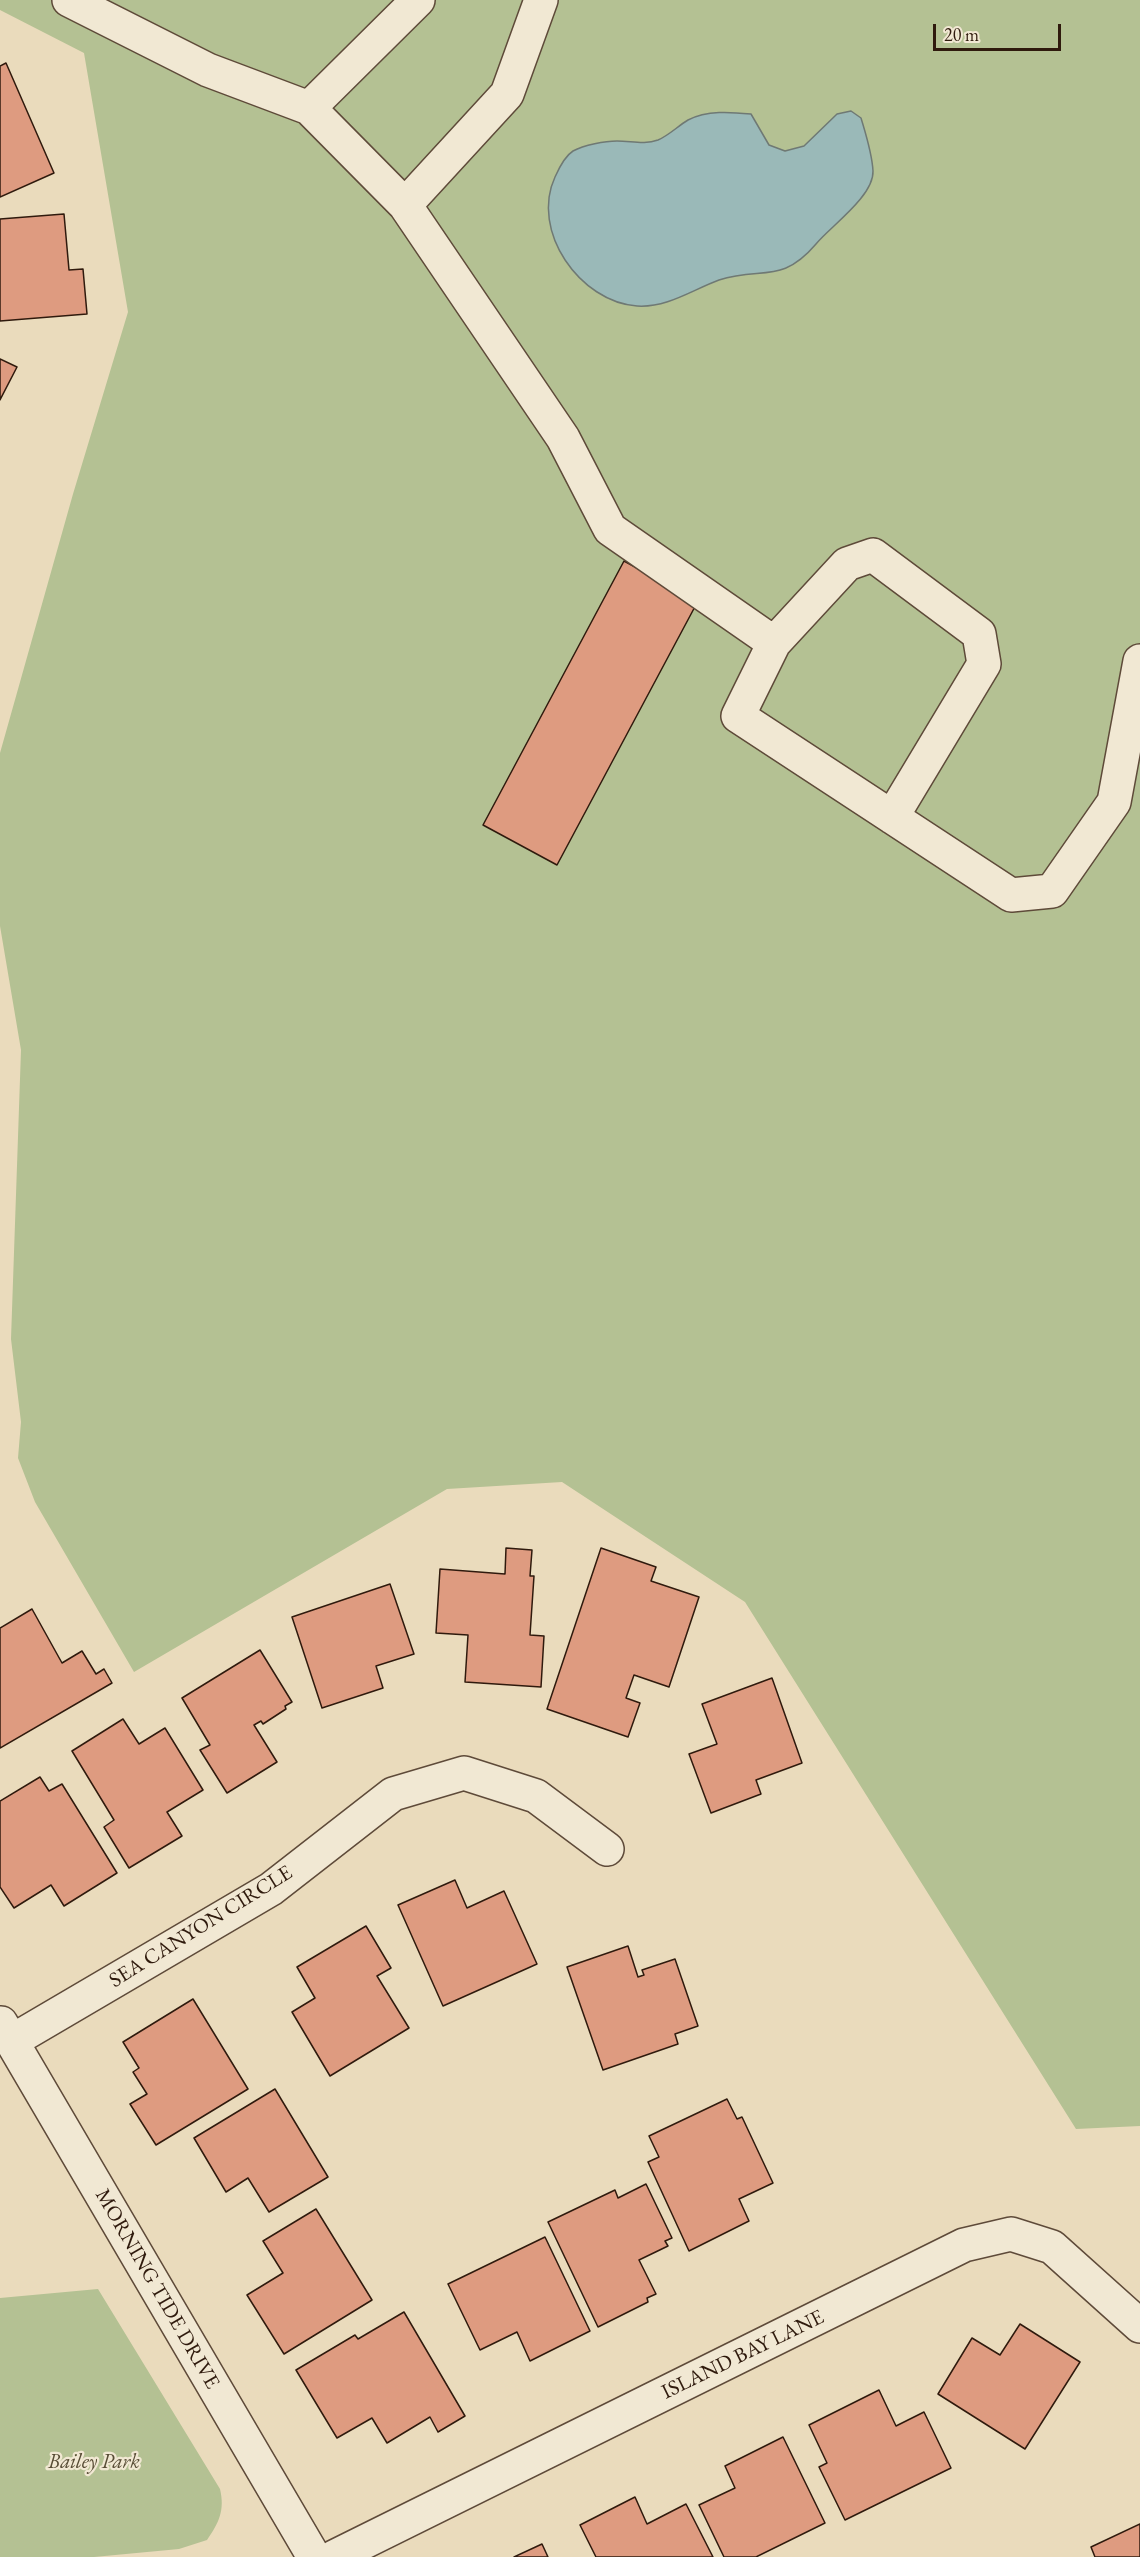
<!DOCTYPE html>
<style>
body{margin:0}
#map{position:relative;width:1140px;height:2557px;overflow:hidden;background:#eadbbc;font-family:"EB Garamond",serif}
canvas{display:block}
.scale{position:absolute;left:933px;top:24px;width:128px;height:27px;box-sizing:border-box;border:3px solid #2f1a0d;border-top:0;padding-left:8px;font-size:18px;line-height:21px;white-space:nowrap;color:#2f1a0d;-webkit-text-stroke:4px #f1e8d3;paint-order:stroke}
</style>
<div id="map">
<canvas width="1140" height="2557"></canvas>
<div class="scale">20 m</div>
</div>
<script>
const ctx = document.querySelector('canvas').getContext('2d');
ctx.lineJoin = 'round';
function fillPath(path, color) { ctx.fillStyle = color; ctx.fill(path, 'evenodd'); }
function stroke(path, color, width, dash) { ctx.strokeStyle = color; ctx.lineWidth = width; ctx.lineCap = dash ? 'butt' : 'round'; ctx.setLineDash(dash || []); ctx.stroke(path); }
function drawText(font, color, halo, rows, align = 'center') {
  ctx.font = font + ' "EB Garamond",serif'; ctx.lineWidth = 4.5; ctx.setLineDash([]); ctx.textBaseline = 'middle'; ctx.strokeStyle = halo; ctx.fillStyle = color; for (const [text, x, y, turn = 0] of rows) {
    ctx.save(); ctx.translate(x, y); ctx.rotate((+turn || 0) * Math.PI / 180); ctx.textAlign = isNaN(turn) ? turn : align; if (halo) ctx.strokeText(text, 0, 0); ctx.fillText(text, 0, 0); ctx.restore();
  }
}
const green = new Path2D(`
 M0 0H1140V2126L1076 2129 745 1602 562 1482 447 1489 134 1672 35 1502 18 1458 21 1422 11 1339 21 1050 0 926V753L73 494 128 312 84 53 0 10Z
 M98 2289 220 2489C225 2510 219 2523 207 2540L179 2549 94 2557H0V2298Z`);
const water = new Path2D(`
 M851 111 861 118C866 135 872 153 873 171 874 196 831 226 816 244 781 285 762 266 719 280 692 290 667 308 637 306 580 302 530 231 555 177 559 168 565 156 573 151 584 145 605 141 617 141 632 141 644 145 658 140 668 136 678 126 688 120 707 110 731 112 751 114L769 145 785 151 804 146 837 114Z`);
const building = new Path2D(`
 M6 63 54 173 0 197V66Z
 M64 214 69 270 83 269 87 314 0 321V219Z
 M0 359 17 367 0 400Z
 M624 561 698 601 557 865 483 825Z
 M506 1548 532 1550 530 1576H534L530 1635 544 1636 541 1687 465 1682 468 1635 436 1633 440 1569 505 1574Z
 M601 1548 656 1567 651 1581 699 1597 669 1687 634 1675 626 1698 640 1703 628 1737 547 1709Z
 M390 1584 414 1654 376 1666 383 1688 322 1708 292 1617Z
 M32 1609 62 1663 82 1651 96 1674 104 1669 112 1683 0 1748V1628Z
 M260 1650 292 1702 285 1706 286 1709 263 1724 261 1721 254 1725 277 1762 227 1793 200 1750 210 1745 182 1698Z
 M772 1678 802 1763 756 1780 761 1794 711 1813 689 1754 717 1744 702 1704Z
 M123 1719 139 1744 165 1728 203 1790 167 1812 182 1836 129 1868 104 1827 114 1820 72 1751Z
 M40 1777 49 1791 62 1784 117 1873 64 1906 51 1885 14 1908 0 1887V1801Z
 M455 1880 467 1908 504 1891 537 1964 443 2006 398 1905Z
 M366 1926 391 1968 377 1976 409 2028 330 2076 292 2012 315 1998 297 1967Z
 M628 1946 638 1977 644 1975 642 1970 675 1959 698 2026 675 2034 678 2044 603 2070 567 1967Z
 M193 1999 248 2089 156 2145 130 2104 147 2094 133 2072 139 2068 123 2042Z
 M275 2089 328 2177 269 2212 248 2178 226 2192 194 2138Z
 M727 2099 737 2119 742 2117 773 2183 739 2199 749 2221 689 2251 648 2162 659 2157 649 2136Z
 M646 2184 672 2238 665 2241 668 2246 639 2260 656 2294 647 2298 648 2302 598 2327 548 2222 615 2190 618 2198Z
 M316 2209 372 2300 284 2354 247 2295 283 2273 263 2241Z
 M545 2237 590 2331 530 2361 517 2332 480 2350 448 2284Z
 M404 2312 465 2416 438 2432 430 2417 387 2443 372 2418 337 2438 296 2370 355 2335 358 2339Z
 M1020 2324 1080 2362 1025 2449 938 2394 972 2338 1000 2355Z
 M879 2390 896 2426 924 2412 951 2468 845 2520 819 2467 827 2463 809 2425Z
 M783 2437 825 2523 756 2557H724L699 2505 735 2488 725 2466Z
 M635 2497 647 2524 686 2504 713 2557H596L580 2525Z
 M1140 2524V2557H1095L1091 2547Z
 M542 2544 548 2557H514Z`);
const minor = new Path2D(`
 M69 0 208 70 309 108 418 0
 M309 108 405 205 563 438 610 529 774 643 738 716 1011 895 1052 891 1114 802 1140 661
 M405 205 507 94 541 0
 M774 643 847 564 873 555 979 634 984 664 892 817
 M1 2023 314 2557
 M12 2041 271 1889 393 1794 464 1773 536 1796 607 1849
 M334 2557 964 2245 1011 2234 1052 2247 1140 2326`);
const streetNames = [
 ["SEA CANYON CIRCLE",201,1927,-32],
 ["MORNING TIDE DRIVE",157,2289,60],
 ["ISLAND BAY LANE",743,2355,-26]
];
const parkNames = [
 ["Bailey Park",94,2462]
];
fillPath(green, '#b4c193');
fillPath(water, '#9ab9b8');
stroke(water, '#6f7974', 1.5);
fillPath(building, '#de9b80');
stroke(building, '#2f1a0d', 1.5);
stroke(minor, '#5e4a39', 36);
stroke(minor, '#f1e8d3', 33);
drawText('21px', '#2f1a0d', '#f1e8d3', streetNames);
drawText('italic 21px', '#574c35', '#f1e8d3', parkNames);
</script>
